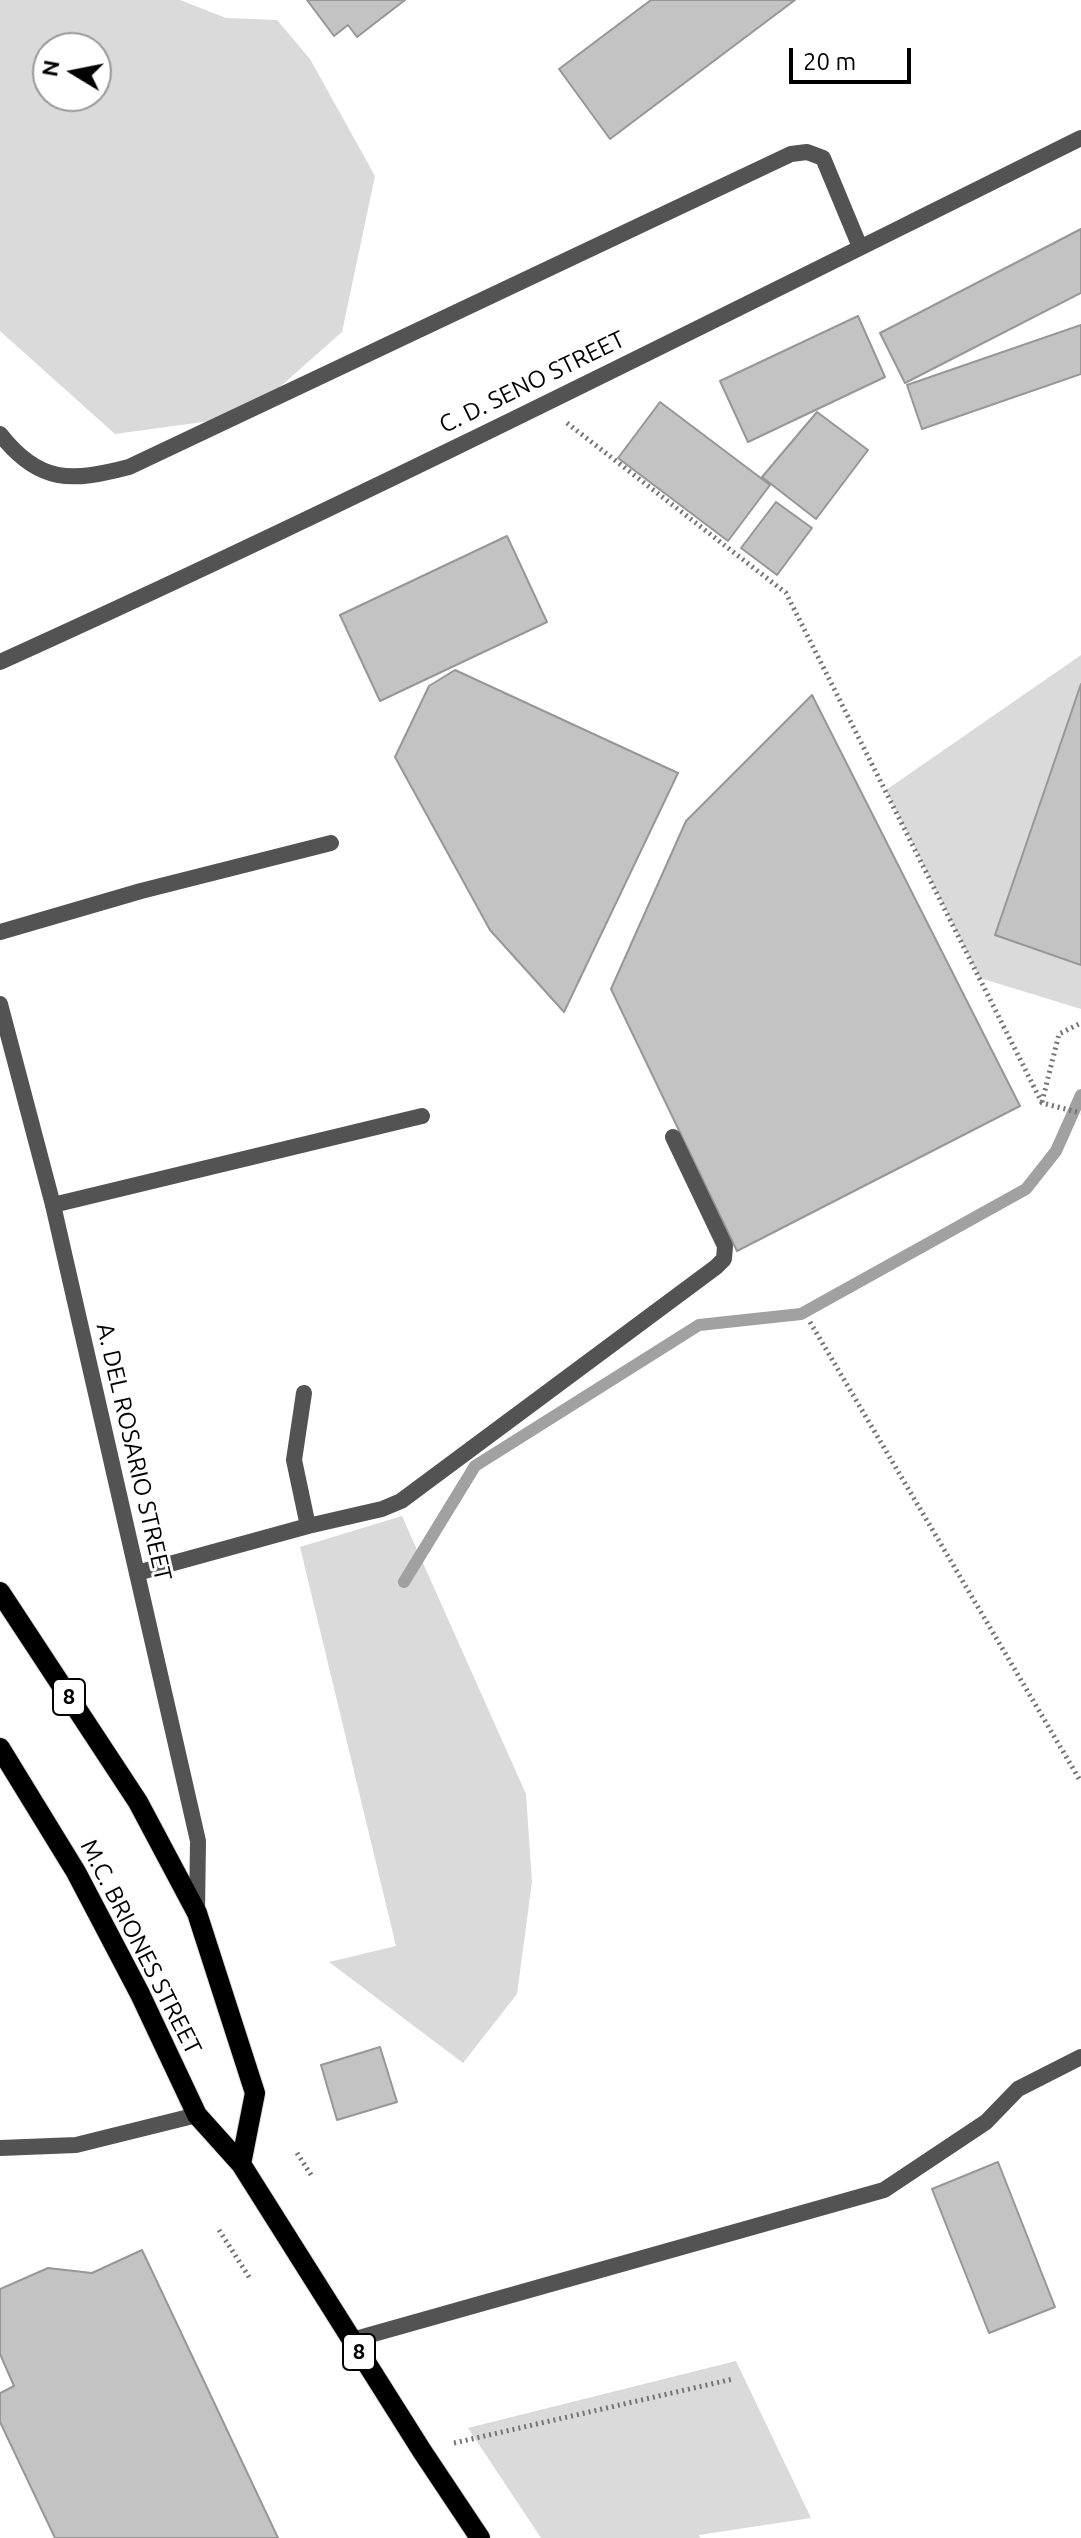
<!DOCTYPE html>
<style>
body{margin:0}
#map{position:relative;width:1081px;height:2538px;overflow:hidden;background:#fff;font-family:Ubuntu,sans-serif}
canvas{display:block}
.north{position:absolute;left:32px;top:32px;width:80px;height:80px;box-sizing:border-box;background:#fff;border:2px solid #999;border-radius:50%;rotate:280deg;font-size:22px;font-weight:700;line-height:32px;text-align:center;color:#000}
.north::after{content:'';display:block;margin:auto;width:28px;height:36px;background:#000;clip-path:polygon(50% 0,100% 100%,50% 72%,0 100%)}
.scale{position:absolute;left:789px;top:48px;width:122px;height:36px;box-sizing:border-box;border:4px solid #000;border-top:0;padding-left:10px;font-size:24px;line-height:28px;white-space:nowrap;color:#000;-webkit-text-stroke:6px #fff;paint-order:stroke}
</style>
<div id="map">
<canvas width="1081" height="2538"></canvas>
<div class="north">N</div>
<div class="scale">20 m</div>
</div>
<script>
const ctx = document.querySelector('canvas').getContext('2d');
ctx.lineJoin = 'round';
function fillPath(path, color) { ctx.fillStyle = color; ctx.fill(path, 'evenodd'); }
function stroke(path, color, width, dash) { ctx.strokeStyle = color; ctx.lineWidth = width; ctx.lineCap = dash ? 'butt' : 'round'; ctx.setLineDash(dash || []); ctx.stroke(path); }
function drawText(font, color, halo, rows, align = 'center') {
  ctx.font = font + ' Ubuntu,sans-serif'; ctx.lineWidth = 6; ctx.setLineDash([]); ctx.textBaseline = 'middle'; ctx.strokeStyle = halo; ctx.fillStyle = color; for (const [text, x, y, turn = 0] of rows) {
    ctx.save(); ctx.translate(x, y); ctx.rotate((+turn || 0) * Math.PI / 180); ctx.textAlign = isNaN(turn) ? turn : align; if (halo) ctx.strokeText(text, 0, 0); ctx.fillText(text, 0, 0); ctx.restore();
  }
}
const green = new Path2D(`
 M0 0H180L226 18 277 20 310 59 375 176 342 332 247 416 115 434 0 331ZM48 48H96V96H48Z
 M1081 655V1009L980 978 886 790Z
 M402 1516 526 1794 532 1882 517 1994 463 2063 329 1962 396 1946 300 1547Z
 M736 2361 811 2518 699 2535 700 2538H541L468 2428Z`);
const stream = new Path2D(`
 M404 1582 475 1466 699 1325 801 1314 1026 1189 1056 1151 1081 1095`);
const building = new Path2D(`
 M307 0H405L357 37 348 25 334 36Z
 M651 0H795L610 139 559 69Z
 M1081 229V293L905 383 880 333Z
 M858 316 885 377 748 442 720 381Z
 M1081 325V374L922 429 907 385Z
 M660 402 770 485 728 541 618 458Z
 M817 412 868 450 816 519 762 477Z
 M776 502 812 528 777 575 741 548Z
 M507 536 547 622 380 701 340 615Z
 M455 670 678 773 564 1012 490 930 395 757 429 686Z
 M1081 684V965L995 935Z
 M812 695 1020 1106 737 1251 611 989 686 821Z
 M380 2047 397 2102 337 2120 321 2065Z
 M998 2162 1055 2307 989 2333 932 2189Z
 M142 2250 278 2538H55L0 2422V2393L14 2386 0 2354V2289L48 2268 92 2273Z`);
const path = new Path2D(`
 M567 423 786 593 1042 1103 1081 1113
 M1042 1102 1059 1034 1081 1023
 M810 1322 1081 1782
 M297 2153 313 2178
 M219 2230 251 2280
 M454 2443 733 2379`);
const service = new Path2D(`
 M0 434C39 484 71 482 129 467L791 154 807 152 823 158 860 247
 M0 932 141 891 331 843
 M53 1205 422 1116
 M304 1393 294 1460 308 1526
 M137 1573 308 1526 382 1509 401 1501 716 1267 724 1259 725 1246 673 1137`);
const minor = new Path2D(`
 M352 2340 884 2190 986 2122 1018 2089 1081 2057`);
const tertiary = new Path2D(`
 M0 662C365 497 722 316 1081 138
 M0 1004 53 1205 198 1841 197 1912
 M0 2148 76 2145 197 2115`);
const primary = new Path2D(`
 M0 1592 138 1802 197 1913 255 2093 241 2164
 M0 1748 76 1872 140 1994 197 2115 241 2164 422 2451 480 2538`);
const shields = [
 [69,1697,32],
 [359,2352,32]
];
const shieldNames = [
 ["8",69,1697],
 ["8",359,2352]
];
const streetNames = [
 ["C. D. SENO STREET",532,382,-26],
 ["A. DEL ROSARIO STREET",134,1452,77],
 ["M.C. BRIONES STREET",141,1947,63]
];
fillPath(green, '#dadada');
stroke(stream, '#a1a1a1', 12);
fillPath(building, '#c3c3c3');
stroke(building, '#979797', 2);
stroke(primary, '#dbdbdb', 22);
stroke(path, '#757575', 5, [2, 4]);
stroke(service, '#535353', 16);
stroke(minor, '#535353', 16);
stroke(tertiary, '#535353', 16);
stroke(primary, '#000', 20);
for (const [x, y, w] of shields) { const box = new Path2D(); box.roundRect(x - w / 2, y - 18, w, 36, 6); ctx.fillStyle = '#fff'; ctx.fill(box); stroke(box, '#000', 2); }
drawText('bold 22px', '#000', null, shieldNames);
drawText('24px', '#000', '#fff', streetNames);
</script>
